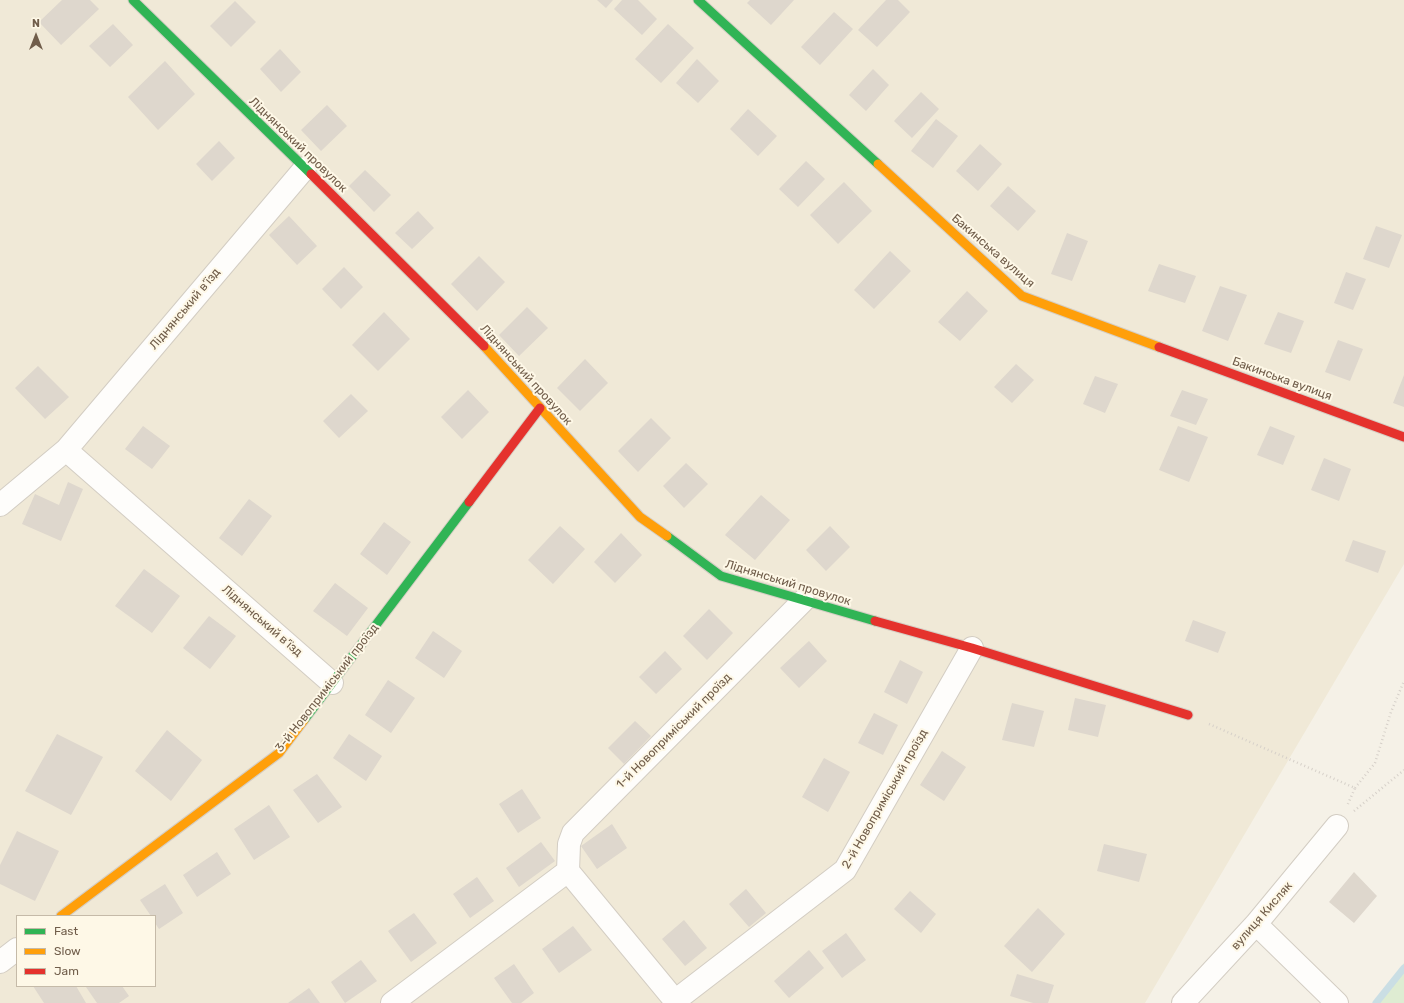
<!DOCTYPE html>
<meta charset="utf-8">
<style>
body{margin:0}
#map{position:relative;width:1404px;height:1003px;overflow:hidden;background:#f5f1e7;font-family:Rubik,sans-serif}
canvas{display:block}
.legend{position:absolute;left:16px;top:915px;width:140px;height:72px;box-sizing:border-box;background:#fef8e7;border:1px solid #c5baa8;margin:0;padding:5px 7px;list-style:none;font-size:12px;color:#705d4a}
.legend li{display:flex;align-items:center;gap:8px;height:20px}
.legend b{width:20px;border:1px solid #c5baa8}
.north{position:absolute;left:16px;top:16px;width:40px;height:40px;-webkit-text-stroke:3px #fef8e7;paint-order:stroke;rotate:0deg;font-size:11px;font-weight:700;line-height:16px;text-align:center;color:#705d4a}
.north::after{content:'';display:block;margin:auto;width:14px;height:18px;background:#705d4a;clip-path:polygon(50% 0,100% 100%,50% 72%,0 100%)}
</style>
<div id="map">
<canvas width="1404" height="1003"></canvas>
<ul class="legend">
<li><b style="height:5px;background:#30b455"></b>Fast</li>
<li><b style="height:5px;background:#ff9f0a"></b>Slow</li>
<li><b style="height:5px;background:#e5322d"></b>Jam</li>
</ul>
<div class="north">N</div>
</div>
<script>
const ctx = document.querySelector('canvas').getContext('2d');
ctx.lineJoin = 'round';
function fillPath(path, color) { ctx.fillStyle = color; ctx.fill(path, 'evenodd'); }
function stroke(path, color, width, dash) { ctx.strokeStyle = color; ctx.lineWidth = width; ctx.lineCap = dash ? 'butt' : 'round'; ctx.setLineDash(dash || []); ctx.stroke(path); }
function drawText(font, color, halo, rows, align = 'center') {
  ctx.font = font + ' Rubik,sans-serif'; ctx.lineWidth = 4; ctx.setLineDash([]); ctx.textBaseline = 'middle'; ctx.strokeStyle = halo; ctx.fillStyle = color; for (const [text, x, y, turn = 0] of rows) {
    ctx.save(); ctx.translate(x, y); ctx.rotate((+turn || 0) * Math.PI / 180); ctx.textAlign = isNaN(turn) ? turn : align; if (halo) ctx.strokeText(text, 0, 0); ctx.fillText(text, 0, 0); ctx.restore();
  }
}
const residential = new Path2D(`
 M0 0H1404V564L1145 1003H0ZM17 916H155V986H17Z`);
const green = new Path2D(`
 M1404 963V1003H1380L1378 1001Z`);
const stream = new Path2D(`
 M1376 1003 1404 968`);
const building = new Path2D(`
 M62 0H90L99 9 61 45 39 22Z
 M597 0H613L606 8Z
 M622 0H638L657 19 642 35 614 9Z
 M750 0H794L771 25 747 3Z
 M886 0H898L910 12 877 47 858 30Z
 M235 1 256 22 231 47 210 26Z
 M834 12 853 29 820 65 801 47Z
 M113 24 133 45 110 67 89 46Z
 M668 24 694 48 661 83 635 59Z
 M280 49 301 72 281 92 260 69Z
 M697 59 719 81 698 103 676 83Z
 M165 61 195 94 158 130 128 97Z
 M873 69 889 85 866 111 849 95Z
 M921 92 939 109 912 138 894 121Z
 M327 105 347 126 321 151 301 130Z
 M748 109 777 136 758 156 730 129Z
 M936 119 958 136 933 168 911 151Z
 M219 141 235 158 212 181 196 164Z
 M980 144 1002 164 978 191 956 171Z
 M806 161 825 179 798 207 779 189Z
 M365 170 391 195 374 212 349 186Z
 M844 182 872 211 838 244 810 215Z
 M1008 186 1036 211 1018 231 990 206Z
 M418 211 434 228 412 249 395 233Z
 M289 216 317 246 297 265 269 235Z
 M1376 226 1402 235 1389 268 1363 259Z
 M1067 233 1088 241 1072 281 1051 274Z
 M890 251 911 271 874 309 854 290Z
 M479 256 505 282 477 311 451 284Z
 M1159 264 1196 276 1185 303 1148 291Z
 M344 267 363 287 341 309 322 289Z
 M1346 272 1366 279 1353 310 1334 303Z
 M1220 286 1247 295 1228 341 1202 331Z
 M967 291 988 311 960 341 938 322Z
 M527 307 548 328 519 356 499 335Z
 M384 312 410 339 378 371 352 345Z
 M1278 312 1304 321 1291 353 1264 344Z
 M1338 340 1363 349 1350 381 1325 372Z
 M585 359 608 383 580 411 557 388Z
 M1016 364 1034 380 1012 403 994 387Z
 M38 366 69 397 45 419 15 388Z
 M1404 375V407L1393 403Z
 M1095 376 1118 384 1105 413 1083 404Z
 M468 390 489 412 462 439 441 417Z
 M1182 390 1208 399 1196 425 1170 416Z
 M351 394 368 411 339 438 323 421Z
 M651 418 671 438 638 472 618 451Z
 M143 426 170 446 152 469 125 449Z
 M1178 426 1208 437 1189 482 1159 470Z
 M1270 426 1295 436 1283 465 1257 455Z
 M1324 458 1351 469 1339 501 1311 490Z
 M686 463 708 484 684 508 663 486Z
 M68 482 83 489 61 541 22 524 35 494 59 505Z
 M761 495 790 520 755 560 725 535Z
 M249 499 272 516 242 556 219 538Z
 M384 522 411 542 387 575 360 554Z
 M560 526 585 549 553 584 528 560Z
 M830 526 850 547 826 571 806 550Z
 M621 533 642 555 615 583 594 562Z
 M1353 540 1386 551 1378 573 1345 561Z
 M144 569 180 596 152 633 115 606Z
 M335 583 368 608 347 636 313 611Z
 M709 609 733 633 707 660 683 636Z
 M209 616 236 636 210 669 183 648Z
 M1193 620 1226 632 1218 653 1185 641Z
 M433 631 462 651 444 678 415 658Z
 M809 641 827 661 799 688 780 668Z
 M665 651 682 669 656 694 639 677Z
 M900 660 923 672 907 704 884 692Z
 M388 680 415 698 391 733 365 715Z
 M1075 698 1106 705 1098 737 1068 730Z
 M1012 703 1044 711 1034 747 1002 740Z
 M874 713 898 725 883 755 858 743Z
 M635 721 651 736 624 764 608 748Z
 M167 730 202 760 171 801 135 771Z
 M57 734 103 757 71 815 25 791Z
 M349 734 382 756 366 781 333 758Z
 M942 751 966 767 944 801 920 785Z
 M824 758 850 772 828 812 802 797Z
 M317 774 342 807 318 823 293 790Z
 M522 789 541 818 518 833 499 804Z
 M269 805 290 837 254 860 234 829Z
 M612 824 627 848 597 869 581 846Z
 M17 831 59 851 35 901 0 884V865Z
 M541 842 555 861 519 887 506 868Z
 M1104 844 1147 854 1139 882 1097 871Z
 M217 852 231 874 197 897 183 875Z
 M1354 872 1377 896 1354 923 1329 902Z
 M477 877 494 901 470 918 453 894Z
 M165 884 183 913 159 929 155 923V916H151L140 900Z
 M746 889 766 913 749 927 729 904Z
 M910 891 936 914 921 933 894 909Z
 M1038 908 1065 934 1032 972 1004 946Z
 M414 913 437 943 411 962 388 931Z
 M684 920 707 948 685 966 662 939Z
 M573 926 592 950 559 973 542 949Z
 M846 933 866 960 842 978 822 951Z
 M809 950 824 968 789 998 774 981Z
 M361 960 377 981 345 1003 331 982Z
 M514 964 534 993 521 1003H512L494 978Z
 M1017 974 1054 985 1048 1003H1033L1010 996Z
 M33 986H76L86 1003H44Z
 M122 986 129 996 119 1003H97L86 987Z
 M309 988 320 1003H288Z`);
const path = new Path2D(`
 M1209 724 1355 788 1347 806
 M1355 788 1375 763 1391 712 1404 681
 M1354 811 1404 770`);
const street = new Path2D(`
 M66 450 332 683
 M0 505 66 450 305 168
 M568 871 569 844 573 833 803 601
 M1256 924 1337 1003
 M0 962 17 949
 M676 1000 845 870 972 648
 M392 1003 568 871 677 1003
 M1183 1003 1256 924 1337 826`);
const fast = new Path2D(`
 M133 0 311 174
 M698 0 878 164
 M667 536 721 576 875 621
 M304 720 469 502`);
const slow = new Path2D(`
 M878 164 1022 296 1159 347
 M484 346 640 517 667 536
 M61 916 279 753 304 720`);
const jam = new Path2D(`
 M311 174 484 346
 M1159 347 1404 437
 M469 502 540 408
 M875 621 972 648 1188 715`);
const streetNames = [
 ["Ліднянський провулок",298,145,44],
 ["Бакинська вулиця",993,251,41],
 ["Ліднянський в’їзд",185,309,-50],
 ["Ліднянський провулок",526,375,48],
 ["Бакинська вулиця",1282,379,20],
 ["Ліднянський провулок",788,583,17],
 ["Ліднянський в’їзд",262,621,41],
 ["3-й Новоприміський проїзд",327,688,-52],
 ["1-й Новоприміський проїзд",674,731,-45],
 ["2-й Новоприміський проїзд",885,799,-60],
 ["вулиця Кисляк",1262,916,-49]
];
fillPath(residential, '#f0e9d7');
fillPath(green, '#deecd2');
stroke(stream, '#cadee4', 7);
fillPath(building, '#ded7cd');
stroke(street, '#d3cdc3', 24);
stroke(fast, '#d5cec4', 11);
stroke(slow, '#d5cec4', 11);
stroke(jam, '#d5cec4', 11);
stroke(path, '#d6d0c9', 2.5, [1, 3]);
stroke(street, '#fefdfb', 22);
stroke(fast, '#30b455', 9);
stroke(slow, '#ff9f0a', 9);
stroke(jam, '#e5322d', 9);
drawText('12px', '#705d4a', '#fef8e7', streetNames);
</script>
